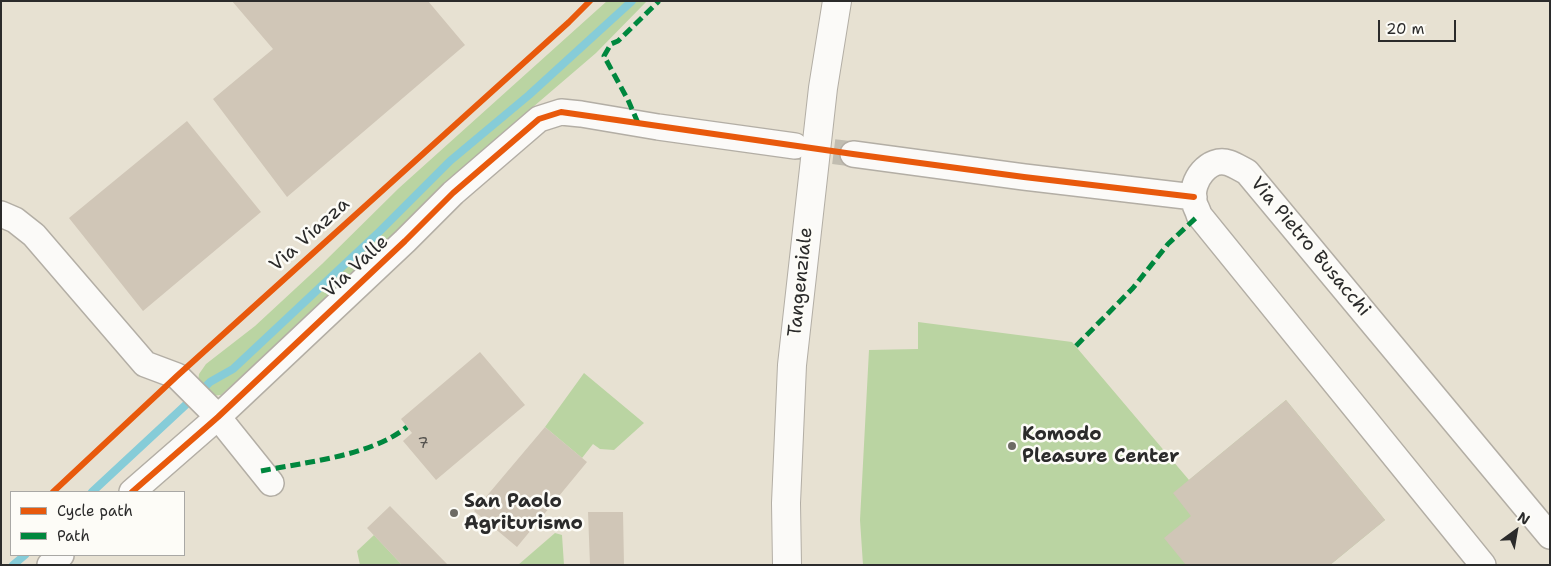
<!DOCTYPE html>
<style>
body{margin:0}
#map{position:relative;width:1551px;height:566px;overflow:hidden;background:#e7e1d2;font-family:"Shantell Sans",sans-serif}
canvas{display:block}
.frame{position:absolute;inset:0;border:2px solid #2b2b2b;pointer-events:none}
.legend{position:absolute;left:10px;top:491px;width:175px;height:65px;box-sizing:border-box;background:#fdfcf7;border:1px solid #a9a8a5;margin:0;padding:6px 9px;list-style:none;font-size:15px;color:#2b2b2b}
.legend li{display:flex;align-items:center;gap:10px;height:25px}
.legend b{width:25px;border:1px solid #a9a8a5}
.north{position:absolute;left:1491px;top:506px;width:50px;height:50px;-webkit-text-stroke:4px #fdfcf7;paint-order:stroke;rotate:32deg;font-size:14px;font-weight:700;line-height:20px;text-align:center;color:#2b2b2b}
.north::after{content:'';display:block;margin:auto;width:18px;height:22px;background:#2b2b2b;clip-path:polygon(50% 0,100% 100%,50% 72%,0 100%)}
.scale{position:absolute;left:1378px;top:20px;width:78px;height:22px;box-sizing:border-box;border:2px solid #2b2b2b;border-top:0;padding-left:6px;font-size:15px;line-height:18px;white-space:nowrap;color:#2b2b2b;-webkit-text-stroke:4px #fdfcf7;paint-order:stroke}
</style>
<div id="map">
<canvas width="1551" height="566"></canvas>
<div class="frame"></div>
<ul class="legend">
<li><b style="height:6px;background:#e8590c"></b>Cycle path</li>
<li><b style="height:6px;background:#00873e"></b>Path</li>
</ul>
<div class="north">N</div>
<div class="scale">20 m</div>
</div>
<script>
const ctx = document.querySelector('canvas').getContext('2d');
ctx.lineJoin = 'round';
function fillPath(path, color) { ctx.fillStyle = color; ctx.fill(path, 'evenodd'); }
function stroke(path, color, width, dash) { ctx.strokeStyle = color; ctx.lineWidth = width; ctx.lineCap = dash ? 'butt' : 'round'; ctx.setLineDash(dash || []); ctx.stroke(path); }
function drawText(font, color, halo, rows, align = 'center') {
  ctx.font = font + ' "Shantell Sans",sans-serif'; ctx.lineWidth = 5; ctx.setLineDash([]); ctx.textBaseline = 'middle'; ctx.strokeStyle = halo; ctx.fillStyle = color; for (const [text, x, y, turn = 0] of rows) {
    ctx.save(); ctx.translate(x, y); ctx.rotate((+turn || 0) * Math.PI / 180); ctx.textAlign = isNaN(turn) ? turn : align; if (halo) ctx.strokeText(text, 0, 0); ctx.fillText(text, 0, 0); ctx.restore();
  }
}
const green = new Path2D(`
 M607 1H647L596 53 449 179 349 281 221 395 211 396 198 382 199 374 206 364 255 326 322 264 399 188Z
 M918 322 1072 342 1189 480 1286 400 1385 520 1330 565H863L860 520 869 350 918 349Z
 M584 373 644 423 614 450 600 449 593 444 582 458 545 427Z
 M555 533 562 535 564 565H518Z
 M374 535 402 565H360L357 551Z`);
const stream = new Path2D(`
 M204 388 210 382 233 369 377 234 450 161 529 95 632 1
 M92 492 191 400
 M13 565 25 555`);
const building = new Path2D(`
 M232 1H428L465 45 287 197 213 99 273 49Z
 M187 121 261 212 143 311 69 218Z
 M480 352 525 405 436 480 403 441 412 433 401 419Z
 M1286 400 1385 520 1330 565H1186L1164 538 1191 516 1173 493Z
 M545 427 587 462 517 547 474 511Z
 M390 506 448 565H402L367 528Z
 M588 512H623L624 565H590Z`);
const minorTunnel = new Path2D(`
 M797 147 853 154`);
const minor = new Path2D(`
 M853 154 1024 177 1194 197
 M1 214 15 220 34 235 145 364 177 376 218 417 271 483
 M132 492 218 417 405 241 453 193 539 119 561 112 581 114 658 127 795 146
 M50 565 61 555
 M1483 565 1199 215C1198 210 1194 205 1194 200 1190 181 1209 156 1229 163 1235 165 1241 169 1247 172L1550 536`);
const primary = new Path2D(`
 M787 565 786 503 792 365 823 88 837 1`);
const quiet = new Path2D(`
 M638 123 628 100 604 56 611 44 618 41 659 1
 M1076 346 1133 288 1168 244 1199 215
 M261 471C306 462 371 456 407 427`);
const cycleway = new Path2D(`
 M53 492 177 376 569 22 590 1
 M132 492 218 417 405 241 453 193 539 119 561 112 853 154 1024 177 1194 197`);
const markers = [
 [1012,446,5,"#6d6b65"],
 [454,513,5,"#6d6b65"]
];
const numberNames = [
 ["7",423,444]
];
const streetNames = [
 ["Via Viazza",310,235,-42],
 ["Via Pietro Busacchi",1310,247,50],
 ["Via Valle",356,267,-43],
 ["Tangenziale",801,282,-84]
];
const poiNames = [
 ["Komodo",1022,435],
 ["Pleasure Center",1022,457],
 ["San Paolo",464,502],
 ["Agriturismo",464,524]
];
fillPath(green, '#bad4a2');
stroke(stream, '#86ccd8', 8);
fillPath(building, '#d0c6b7');
stroke(minorTunnel, '#c1bdb1', 25, [25, 12]);
stroke(minor, '#b3aea5', 28);
stroke(primary, '#b3aea5', 30);
stroke(minor, '#fbfaf8', 25);
stroke(primary, '#fbfaf8', 28);
stroke(quiet, '#00873e', 5, [10, 5]);
stroke(cycleway, '#e8590c', 6);
for (const [x, y, r, color] of markers) { const dot = new Path2D(); dot.arc(x, y, r, 0, 2 * Math.PI); ctx.fillStyle = color; ctx.fill(dot); stroke(dot, '#fdfcf7', 2); }
drawText('16px', '#54524e', null, numberNames);
drawText('19px', '#2b2b2b', '#fdfcf7', streetNames);
drawText('bold 19px', '#2b2b2b', '#fdfcf7', poiNames, 'left');
</script>
